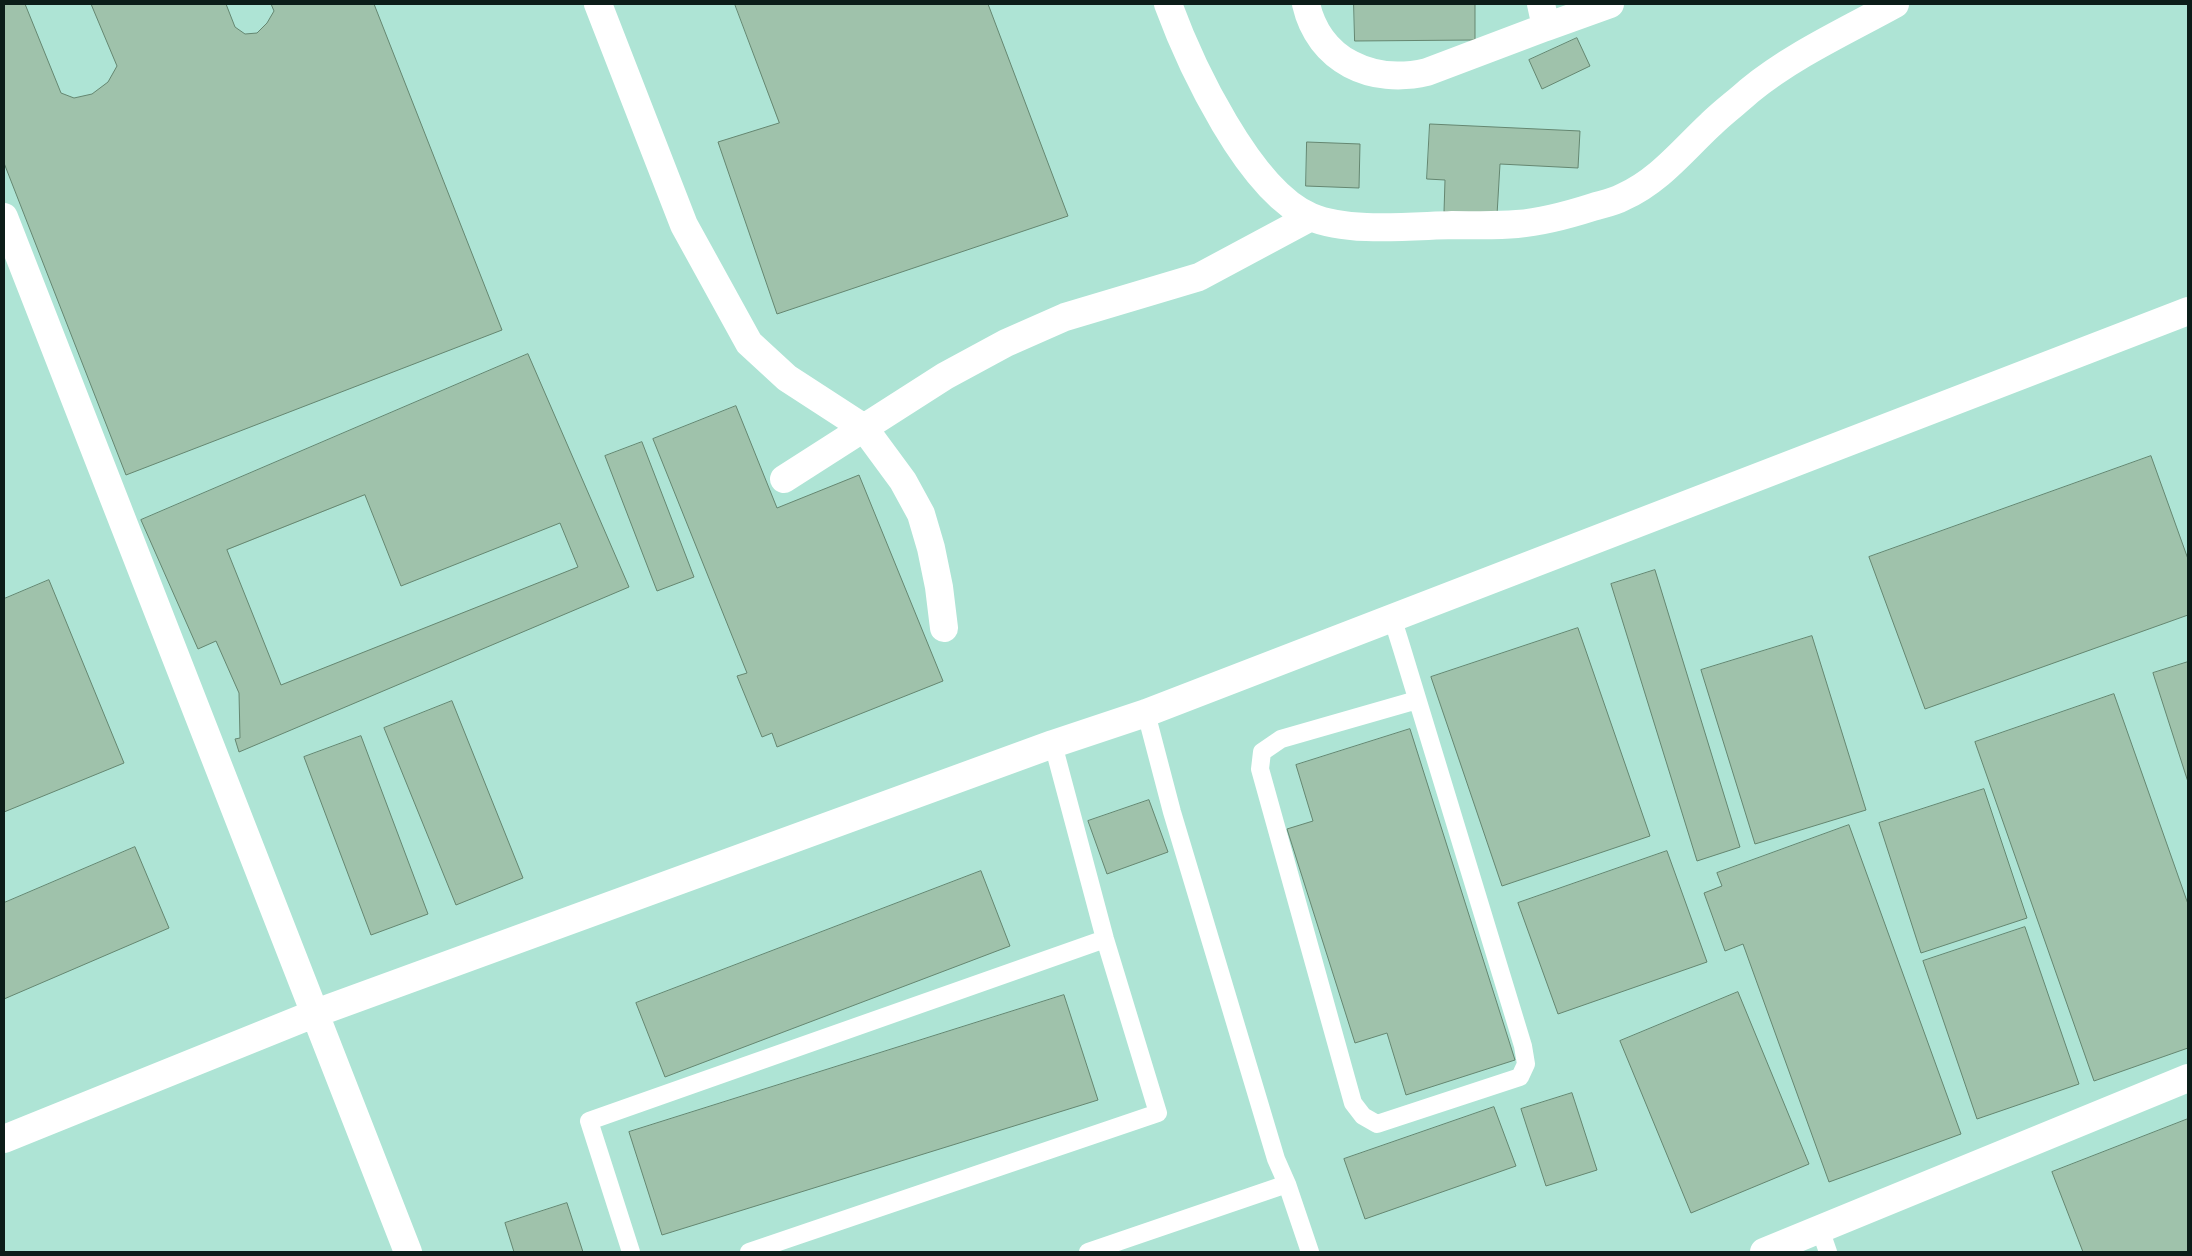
<!DOCTYPE html>
<style>
body{margin:0}
#map{position:relative;width:2192px;height:1256px;overflow:hidden;background:#c2f0e3;font-family:Inter,sans-serif}
canvas{display:block}
.frame{position:absolute;inset:0;border:5px solid #0c1d19;pointer-events:none}
</style>
<div id="map">
<canvas width="2192" height="1256"></canvas>
<div class="frame"></div>
</div>
<script>
const ctx = document.querySelector('canvas').getContext('2d');
ctx.lineJoin = 'round';
function fillPath(path, color) { ctx.fillStyle = color; ctx.fill(path, 'evenodd'); }
function stroke(path, color, width, dash) { ctx.strokeStyle = color; ctx.lineWidth = width; ctx.lineCap = dash ? 'butt' : 'round'; ctx.setLineDash(dash || []); ctx.stroke(path); }
const built = new Path2D(`
 M4 4H2188V1252H4Z`);
const building = new Path2D(`
 M4 4H25L61 93 74 98 92 94 108 82 117 66 91 4H226L235 27 245 34 257 33 267 23 274 11 271 4H374L502 330 126 475 4 163Z
 M735 4H988L1068 216 777 314 718 142 779 123Z
 M1354 4H1475V40L1355 41Z
 M1577 38 1590 66 1542 89 1529 60Z
 M1430 124 1580 131 1578 168 1500 164 1497 215 1444 212 1445 180 1427 179Z
 M1307 142 1360 144 1359 188 1306 186Z
 M528 354 629 587 239 752 235 739 240 738 239 693 216 641 198 649 141 520ZM365 495 401 586 560 523 578 567 281 685 227 550Z
 M736 406 777 508 859 475 943 681 777 747 772 733 762 737 737 676 747 673 653 439Z
 M642 442 694 577 657 591 605 456Z
 M2151 456 2188 559V615L1925 709 1869 557Z
 M1655 570 1740 847 1697 861 1611 584Z
 M49 580 124 763 4 812V599Z
 M1578 628 1650 836 1502 886 1431 677Z
 M1812 636 1866 810 1755 844 1701 670Z
 M2188 662V782L2153 673Z
 M2114 694 2188 904V1048L2094 1081 1975 742Z
 M452 701 523 878 456 905 384 728Z
 M1410 729 1515 1060 1406 1095 1387 1033 1355 1043 1287 829 1313 821 1296 765Z
 M361 736 428 914 371 935 304 757Z
 M1984 789 2027 918 1921 953 1879 823Z
 M1149 800 1168 852 1107 874 1088 821Z
 M1849 825 1961 1134 1829 1182 1743 944 1725 951 1704 893 1722 886 1717 873Z
 M135 847 169 928 4 999V903Z
 M1667 851 1707 962 1558 1014 1518 903Z
 M981 871 1010 946 665 1077 636 1003Z
 M2025 927 2079 1084 1977 1119 1923 961Z
 M1738 992 1809 1164 1691 1213 1620 1041Z
 M1064 995 1098 1100 662 1235 629 1132Z
 M1572 1093 1597 1170 1546 1186 1521 1109Z
 M1494 1107 1516 1166 1365 1219 1344 1159Z
 M2188 1119V1252H2083L2052 1172Z
 M567 1203 583 1252H514L505 1223Z`);
const service = new Path2D(`
 M1392 617 1402 649 1523 1046 1526 1064 1520 1077 1377 1124 1363 1116 1353 1103 1260 769 1262 752 1281 739 1417 700
 M1146 713 1172 812 1276 1159 1287 1184 1310 1252
 M1820 1229 1828 1252
 M631 1252 589 1121 1105 939
 M749 1252 1158 1113 1105 939 1053 744
 M1088 1252 1287 1184`);
const minor = new Path2D(`
 M598 4 684 225 749 343 787 378 864 428 903 481 921 514 931 548 939 587 944 628
 M1168 4C1190 64 1249 191 1311 217 1348 233 1412 226 1452 225 1474 225 1495 226 1517 224 1542 222 1568 215 1593 207 1603 204 1614 202 1623 197 1659 181 1683 150 1711 124 1723 112 1737 102 1749 91 1793 55 1846 31 1895 4
 M1306 4C1319 61 1372 85 1427 72L1546 27 1541 4
 M1546 27 1610 4
 M4 217 408 1252
 M784 479 945 376 1006 343 1065 317 1199 277 1311 217
 M4 1139 316 1013 1053 744 1146 713 2188 311
 M1764 1252 2188 1078`);
fillPath(built, '#aee4d5');
fillPath(building, '#9fc2ab');
stroke(building, '#658771', 1);
stroke(service, '#fff', 18);
stroke(minor, '#fff', 28);
</script>
